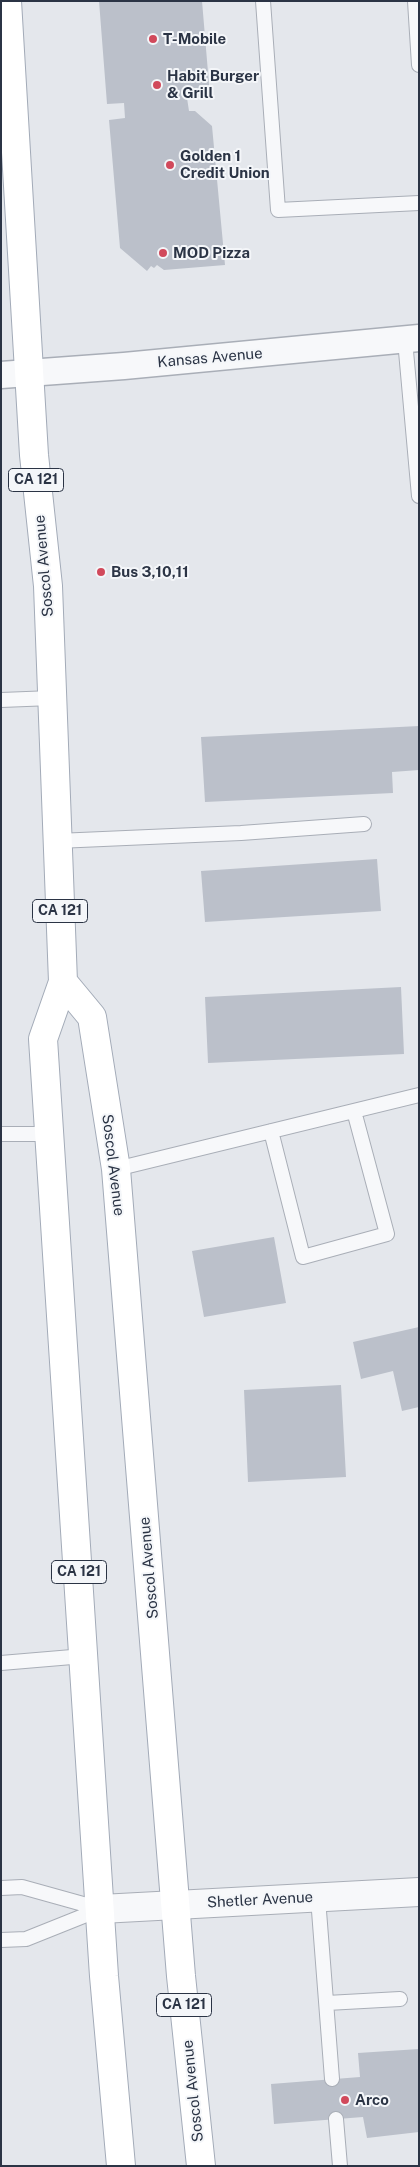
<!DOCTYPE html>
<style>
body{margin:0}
#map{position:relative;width:420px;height:2167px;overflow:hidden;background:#e4e7ec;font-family:"Public Sans",sans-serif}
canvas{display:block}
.frame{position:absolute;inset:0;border:2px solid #2b3445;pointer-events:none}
</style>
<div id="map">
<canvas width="420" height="2167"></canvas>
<div class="frame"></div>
</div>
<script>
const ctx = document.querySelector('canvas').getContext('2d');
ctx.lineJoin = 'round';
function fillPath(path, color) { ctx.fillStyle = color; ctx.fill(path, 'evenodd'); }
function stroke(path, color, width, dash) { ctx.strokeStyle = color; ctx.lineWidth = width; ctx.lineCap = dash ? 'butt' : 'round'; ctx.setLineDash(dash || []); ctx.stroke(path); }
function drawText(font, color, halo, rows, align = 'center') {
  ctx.font = font + ' "Public Sans",sans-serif'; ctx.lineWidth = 4; ctx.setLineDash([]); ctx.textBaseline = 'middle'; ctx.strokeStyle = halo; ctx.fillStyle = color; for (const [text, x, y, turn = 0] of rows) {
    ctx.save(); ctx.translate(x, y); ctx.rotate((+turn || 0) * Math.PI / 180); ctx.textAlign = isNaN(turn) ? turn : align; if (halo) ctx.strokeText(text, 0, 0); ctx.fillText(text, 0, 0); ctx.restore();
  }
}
const building = new Path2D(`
 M99 1H202L210 96 187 98 189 111H195L212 126 225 265 164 270 157 265 154 268 151 266 147 271 120 248 109 120 125 118 124 103 107 104Z
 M419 726V770L392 772 393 793 205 802 201 737Z
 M377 859 381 911 205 922 201 871Z
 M401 987 404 1054 208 1063 205 997Z
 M274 1237 286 1303 204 1317 192 1251Z
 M419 1327V1407L402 1411 393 1371 361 1379 353 1342Z
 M341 1385 346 1477 248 1482 244 1390Z
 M419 2049V2132L367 2138 363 2117 274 2124 271 2084 360 2077 358 2053Z`);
const service = new Path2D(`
 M263 1 278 210 419 203
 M415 1 419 65
 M405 340 419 496
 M1 700 52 698
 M57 841 241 833 364 824
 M271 1131 303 1257 387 1234 354 1111
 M1 1134H49
 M116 1169 419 1095
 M1 1663 84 1656
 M1 1888 22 1887 101 1909
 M318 1898 332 2079
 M1 1940 26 1939 101 1909
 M327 2003 400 1999
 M336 2119 340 2166`);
const minor = new Path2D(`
 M1 375 124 366 419 338`);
const tertiary = new Path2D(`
 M101 1909 419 1892`);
const primary = new Path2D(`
 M7 1 34 455 48 586 63 982 43 1039 104 1976 121 2166
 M63 982 92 1017 116 1169 181 1976 201 2166`);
const markers = [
 [153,39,5,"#d1495b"],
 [157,85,5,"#d1495b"],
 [170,165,5,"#d1495b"],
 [163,253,5,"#d1495b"],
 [101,572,5,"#d1495b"],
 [345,2100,5,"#d1495b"]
];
const shields = [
 [36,480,55],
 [60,911,55],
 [79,1572,55],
 [184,2005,55]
];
const shieldNames = [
 ["CA 121",36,480],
 ["CA 121",60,911],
 ["CA 121",79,1572],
 ["CA 121",184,2005]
];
const poiNames = [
 ["T-Mobile",163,39],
 ["Habit Burger",167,76],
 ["& Grill",167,93],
 ["Golden 1",180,156],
 ["Credit Union",180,173],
 ["MOD Pizza",173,253],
 ["Bus 3,10,11",111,572],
 ["Arco",355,2100]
];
const streetNames = [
 ["Kansas Avenue",210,358,-5],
 ["Soscol Avenue",44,566,-95],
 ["Soscol Avenue",113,1165,83],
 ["Soscol Avenue",149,1568,-95],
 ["Shetler Avenue",260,1900,-3],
 ["Soscol Avenue",193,2091,-96]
];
fillPath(building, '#bbc0ca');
stroke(service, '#a9aeb7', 16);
stroke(minor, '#a9aeb7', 29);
stroke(tertiary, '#a9aeb7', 30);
stroke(primary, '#a3abb8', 30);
stroke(service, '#f7f8fa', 14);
stroke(minor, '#f7f8fa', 26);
stroke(tertiary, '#f7f8fa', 28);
stroke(primary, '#fff', 28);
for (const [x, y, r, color] of markers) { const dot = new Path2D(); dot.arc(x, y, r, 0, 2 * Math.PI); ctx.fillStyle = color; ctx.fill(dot); stroke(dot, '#f4f6f9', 2); }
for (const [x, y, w] of shields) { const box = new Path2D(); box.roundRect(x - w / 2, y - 11.5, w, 23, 4); ctx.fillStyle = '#f4f6f9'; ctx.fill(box); stroke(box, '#2b3445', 1); }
drawText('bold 14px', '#2b3445', null, shieldNames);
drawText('bold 15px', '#2b3445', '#f4f6f9', poiNames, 'left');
drawText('15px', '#2b3445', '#f4f6f9', streetNames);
</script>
